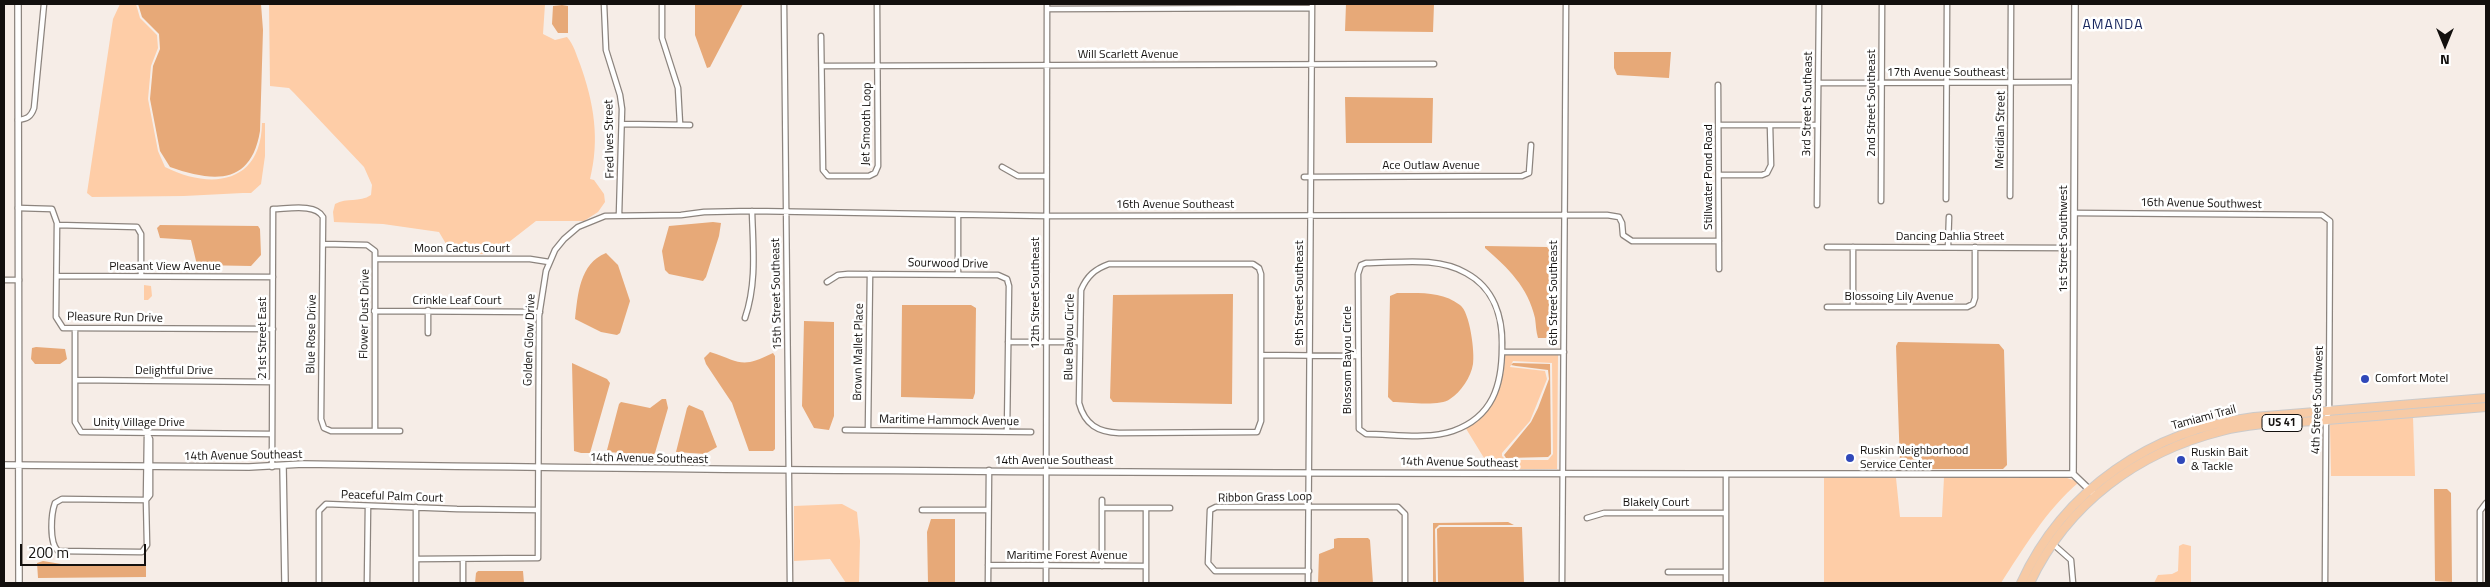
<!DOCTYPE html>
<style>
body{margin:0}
#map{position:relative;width:2490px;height:587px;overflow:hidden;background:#f6ede7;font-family:"Titillium Web",sans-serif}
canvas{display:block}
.frame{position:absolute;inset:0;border:5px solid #13100e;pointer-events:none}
.north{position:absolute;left:2420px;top:20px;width:50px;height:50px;-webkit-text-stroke:4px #fff;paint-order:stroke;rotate:180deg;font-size:14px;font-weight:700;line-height:20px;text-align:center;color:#13100e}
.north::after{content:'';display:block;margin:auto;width:18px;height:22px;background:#13100e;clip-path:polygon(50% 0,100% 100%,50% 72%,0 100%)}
.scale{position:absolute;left:20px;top:544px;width:126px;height:22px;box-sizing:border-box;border:2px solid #13100e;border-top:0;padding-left:6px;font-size:15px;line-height:18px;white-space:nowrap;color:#13100e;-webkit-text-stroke:4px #fff;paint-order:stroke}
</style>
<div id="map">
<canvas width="2490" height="587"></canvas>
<div class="frame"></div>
<div class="north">N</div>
<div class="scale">200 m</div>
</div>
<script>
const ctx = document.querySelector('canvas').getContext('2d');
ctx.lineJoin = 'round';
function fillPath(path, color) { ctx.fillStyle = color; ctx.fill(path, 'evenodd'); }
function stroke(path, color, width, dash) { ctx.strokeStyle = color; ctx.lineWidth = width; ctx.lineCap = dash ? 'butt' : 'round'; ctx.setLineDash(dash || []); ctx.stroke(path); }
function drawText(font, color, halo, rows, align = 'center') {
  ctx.font = font + ' "Titillium Web",sans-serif'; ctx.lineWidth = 5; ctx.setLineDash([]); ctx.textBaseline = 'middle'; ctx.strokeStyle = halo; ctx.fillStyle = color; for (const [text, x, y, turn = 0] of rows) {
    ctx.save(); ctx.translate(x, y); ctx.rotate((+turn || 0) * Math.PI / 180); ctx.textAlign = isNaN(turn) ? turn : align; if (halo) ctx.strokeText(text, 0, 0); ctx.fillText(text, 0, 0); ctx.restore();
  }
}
const green = new Path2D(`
 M120 4H136L140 18 157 35 158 48 151 66 148 99 158 151 165 167C211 190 261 184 262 123H265V156L261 184 251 193H243L184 196 92 197 87 193 113 19Z
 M269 4H545L543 34 555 40 567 37C574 45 576 54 580 64 594 103 600 139 590 179L594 180 604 194 605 202 598 212 584 221H536L500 249 483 254H452L439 232 383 224 334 222 333 212 335 204C347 197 359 203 371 195L372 185 364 167 294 93 289 88 270 86Z
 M144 285 151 286 152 296 148 300H144Z
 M1505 355H1558L1557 469H1486L1484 458 1465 427C1494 413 1504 386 1505 355ZM1513 361 1552 363 1553 454 1548 460H1506L1502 456V453L1530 421 1547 379 1545 371 1510 367Z
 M2413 417 2415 476H2331L2330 424Z
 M2007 476V478H2067L2079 482C2047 509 2023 549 2001 583H1824V478H1896L1900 517H1942L1944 477Z
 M842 504 857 512 860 541 859 583H846L830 559 794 561V506Z
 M2183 544 2191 546V583H2154L2158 575 2172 574 2178 571 2179 546Z`);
const water = new Path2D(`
 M138 4H261L263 30 260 131C251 186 213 182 170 167L160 151 150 99 153 66 160 49 159 34 142 17Z
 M695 4H743L710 67 707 68 695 35Z
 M1346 4H1434L1433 32 1345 31Z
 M562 5 568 6V33H558L552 24 553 6Z
 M1614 52H1671L1669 78 1617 75 1614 68Z
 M1345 97 1433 98 1432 143H1346Z
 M713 222 721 223 719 236 706 277 703 281 669 274 665 270 662 251 669 226Z
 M160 225 258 226 260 229 261 255 251 266 197 265 191 240 160 238 157 228Z
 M1485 246 1547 247 1550 251 1549 336 1546 338H1538C1536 332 1536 325 1535 318 1528 287 1508 268 1485 248Z
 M606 253 618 265 630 301 620 333 617 335 601 332 575 319C578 295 579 264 606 253Z
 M1397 293C1419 293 1442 291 1460 305 1470 312 1475 353 1473 364 1471 377 1461 392 1450 399 1440 407 1406 402 1393 402L1388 397 1390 296Z
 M1233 294 1232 404 1113 402 1110 398 1113 295Z
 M902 305H971L976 308 975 393 973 399 901 397Z
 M804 321 834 322V416L829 430 814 428 802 406Z
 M1898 342 1999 344 2004 350 2007 465 2003 469H1902L1900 466 1896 346Z
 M36 347 65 349 67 359 60 364H35L31 359 32 348Z
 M710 352C741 362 741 369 773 353L775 356V449L773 451H749L732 403 706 364 704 358Z
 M572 363 607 379 610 383 590 453H581L574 451Z
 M1513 363 1550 364 1551 454 1548 457 1506 458 1504 455 1531 422 1538 408 1549 379 1548 370 1516 366 1511 365Z
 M662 399H666L668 408 655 453 652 456 609 452 607 450 619 404 621 402 650 408Z
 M689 405 703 411 717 447 705 454 676 452 687 408Z
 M2434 489H2447L2451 493 2452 582 2435 581Z
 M931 519H955V583H928L927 532Z
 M1508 522 1514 525H1439L1435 529 1436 583H1433V523Z
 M1440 527H1522L1524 583H1438L1437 529Z
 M1338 538H1368L1370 540 1373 583H1318L1319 554 1334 548V539Z
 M43 561 73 566H146V577L38 578 37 563Z
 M478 571H523L524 583H475L476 573Z`);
const minor = new Path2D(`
 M604 4 606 50 620 95 622 109 619 215
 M662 4V38L678 88 680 124
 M784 4 790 583
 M1047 9 1312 8
 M821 36 823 170 828 176H869L875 173 878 166 877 4
 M822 66 1434 64
 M1818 83 2075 82
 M1718 85 1719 269
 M18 120C27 119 31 117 34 108L44 4
 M622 124 690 125
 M1719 125H1817
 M1002 167 1018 176H1046
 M1719 175H1762L1767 173 1771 165 1770 125
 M1304 177 1522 176 1529 173 1531 145
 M2010 196 2011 4
 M1946 199 1947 4
 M1881 201 1882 4
 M1817 205 1819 4
 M18 208 52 209 57 223 56 317 63 328 273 329
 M2074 213 2322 215 2330 221 2329 411 2326 420 2325 583
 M57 225 137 227 141 234V276
 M324 244 367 245 375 251V431
 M1827 247 2074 248
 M1853 247V307
 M1948 247 1949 217
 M375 259H530L549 262
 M1366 263C1398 263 1437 256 1466 273 1494 288 1503 317 1502 347 1502 385 1493 417 1453 431 1427 440 1393 434 1366 434L1359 429 1358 274 1361 265Z
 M1109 264H1253L1259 268 1261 274V421L1257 432 1119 433C1098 432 1085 425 1079 403L1081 290C1087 276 1095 269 1109 264Z
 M958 274V215
 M57 276 273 277
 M4 280H19
 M827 282 838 275 848 274 998 275 1007 279 1009 286 1007 431
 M1827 307H1967L1973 304 1975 298V247
 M428 310V333
 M374 311 540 312
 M745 318C757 283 753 247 752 211
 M75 329V422L81 432 272 434
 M1008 342H1080
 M1502 352H1564
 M1261 355 1358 356
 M75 380 272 382
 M845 430 1031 432
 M868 430 870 274
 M147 433 150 439V495L146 500Z
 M272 467 273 209C287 209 316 203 323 217L321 419 324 428 331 431H400
 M62 499 146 500 147 545 142 552H139L58 551C49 543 51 514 55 503Z
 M1102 500V566
 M1102 508H1170
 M1146 508V583
 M922 510H988
 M1587 518 1604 513H1726
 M2053 544 2071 560 2073 583
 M416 559 538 558 539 316 546 271 555 250 564 239 578 227 605 216 681 215 704 212 752 211 1046 216 1607 215 1619 217 1622 223 1623 235 1632 241H1719
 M988 565 1146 566
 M1309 571H1215L1208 563 1210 510 1216 507H1398L1405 514V583
 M1668 572H1726
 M319 583V511L326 504 457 509 538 510
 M367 583 368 506
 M416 583V507
 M463 583V559
 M988 583 989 470
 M1046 583 1047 4
 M1308 583 1312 4
 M1562 583 1566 4
 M1726 583V474
 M2480 583V511L2486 503`);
const tertiary = new Path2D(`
 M18 4 19 583
 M4 465 249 467 303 464C893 473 1483 474 2073 474L2095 495
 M283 466 285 583
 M2073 474 2075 4`);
const primary = new Path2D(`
 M2021 583C2064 489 2152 430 2254 417L2486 398
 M2030 583C2068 503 2138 452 2222 431 2256 422 2293 423 2327 420 2380 416 2433 411 2486 407`);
const markers = [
 [2365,379,5,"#3048b9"],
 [1850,458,5,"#3048b9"],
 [2181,460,5,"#3048b9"]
];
const shields = [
 [2282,423,40]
];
const shieldNames = [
 ["US 41",2282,423]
];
const streetNames = [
 ["Will Scarlett Avenue",1128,55],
 ["17th Avenue Southeast",1946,73],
 ["2nd Street Southeast",1872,103,-90],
 ["3rd Street Southeast",1808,104,-89],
 ["Jet Smooth Loop",867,124,-89],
 ["Meridian Street",2001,130,-89],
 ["Fred Ives Street",610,139,-91],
 ["Ace Outlaw Avenue",1431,166],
 ["Stillwater Pond Road",1709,177,-90],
 ["16th Avenue Southwest",2201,204,1],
 ["16th Avenue Southeast",1175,205],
 ["Dancing Dahlia Street",1950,237],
 ["1st Street Southwest",2064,239,-90],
 ["Moon Cactus Court",462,249],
 ["Sourwood Drive",948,264,1],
 ["Pleasant View Avenue",165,267],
 ["12th Street Southeast",1036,293,-90],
 ["9th Street Southeast",1300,293,-90],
 ["6th Street Southeast",1554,293,-90],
 ["15th Street Southeast",777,294,-91],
 ["Blossoing Lily Avenue",1899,297],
 ["Crinkle Leaf Court",457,301],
 ["Flower Dust Drive",365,314,-89],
 ["Pleasure Run Drive",115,318,1],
 ["Blue Rose Drive",312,334,-89],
 ["Blue Bayou Circle",1070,337,-89],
 ["21st Street East",263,338,-90],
 ["Golden Glow Drive",530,340,-88],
 ["Brown Mallet Place",859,352,-89],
 ["Blossom Bayou Circle",1348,360,-90],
 ["Delightful Drive",174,371],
 ["4th Street Southwest",2318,400,-88],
 ["Tamiami Trail",2204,418,-15],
 ["Maritime Hammock Avenue",949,421,1],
 ["Unity Village Drive",139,423],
 ["14th Avenue Southeast",243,456,-1],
 ["14th Avenue Southeast",649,459,1],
 ["14th Avenue Southeast",1054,461],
 ["14th Avenue Southeast",1459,463,1],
 ["Peaceful Palm Court",392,497,2],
 ["Ribbon Grass Loop",1265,498,-1],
 ["Blakely Court",1656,503],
 ["Maritime Forest Avenue",1067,556]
];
const poiNames = [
 ["Comfort Motel",2375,379],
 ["Ruskin Neighborhood",1860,451],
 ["Service Center",1860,465],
 ["Ruskin Bait",2191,453],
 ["& Tackle",2191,467]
];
const neighbourhoodNames = [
 ["AMANDA",2113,26]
];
fillPath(green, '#fecda7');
fillPath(water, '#e7a978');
stroke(minor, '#8c847e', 7);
stroke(tertiary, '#8c847e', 8);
stroke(primary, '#cbcaca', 10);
stroke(minor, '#fff', 4.5);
stroke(tertiary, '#fff', 5.5);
stroke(primary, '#f7caa5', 8);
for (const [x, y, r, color] of markers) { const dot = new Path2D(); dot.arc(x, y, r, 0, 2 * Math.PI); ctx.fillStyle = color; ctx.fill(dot); stroke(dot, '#fff', 2); }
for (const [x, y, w] of shields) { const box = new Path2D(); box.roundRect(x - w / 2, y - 8.5, w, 17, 4); ctx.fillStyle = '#fff'; ctx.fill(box); stroke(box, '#13100e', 1); }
drawText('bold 11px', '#13100e', null, shieldNames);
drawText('12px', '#13100e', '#fff', streetNames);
drawText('12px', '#13100e', '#fff', poiNames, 'left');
ctx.letterSpacing = '1px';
drawText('14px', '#19275e', '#fff', neighbourhoodNames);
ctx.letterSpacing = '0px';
</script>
